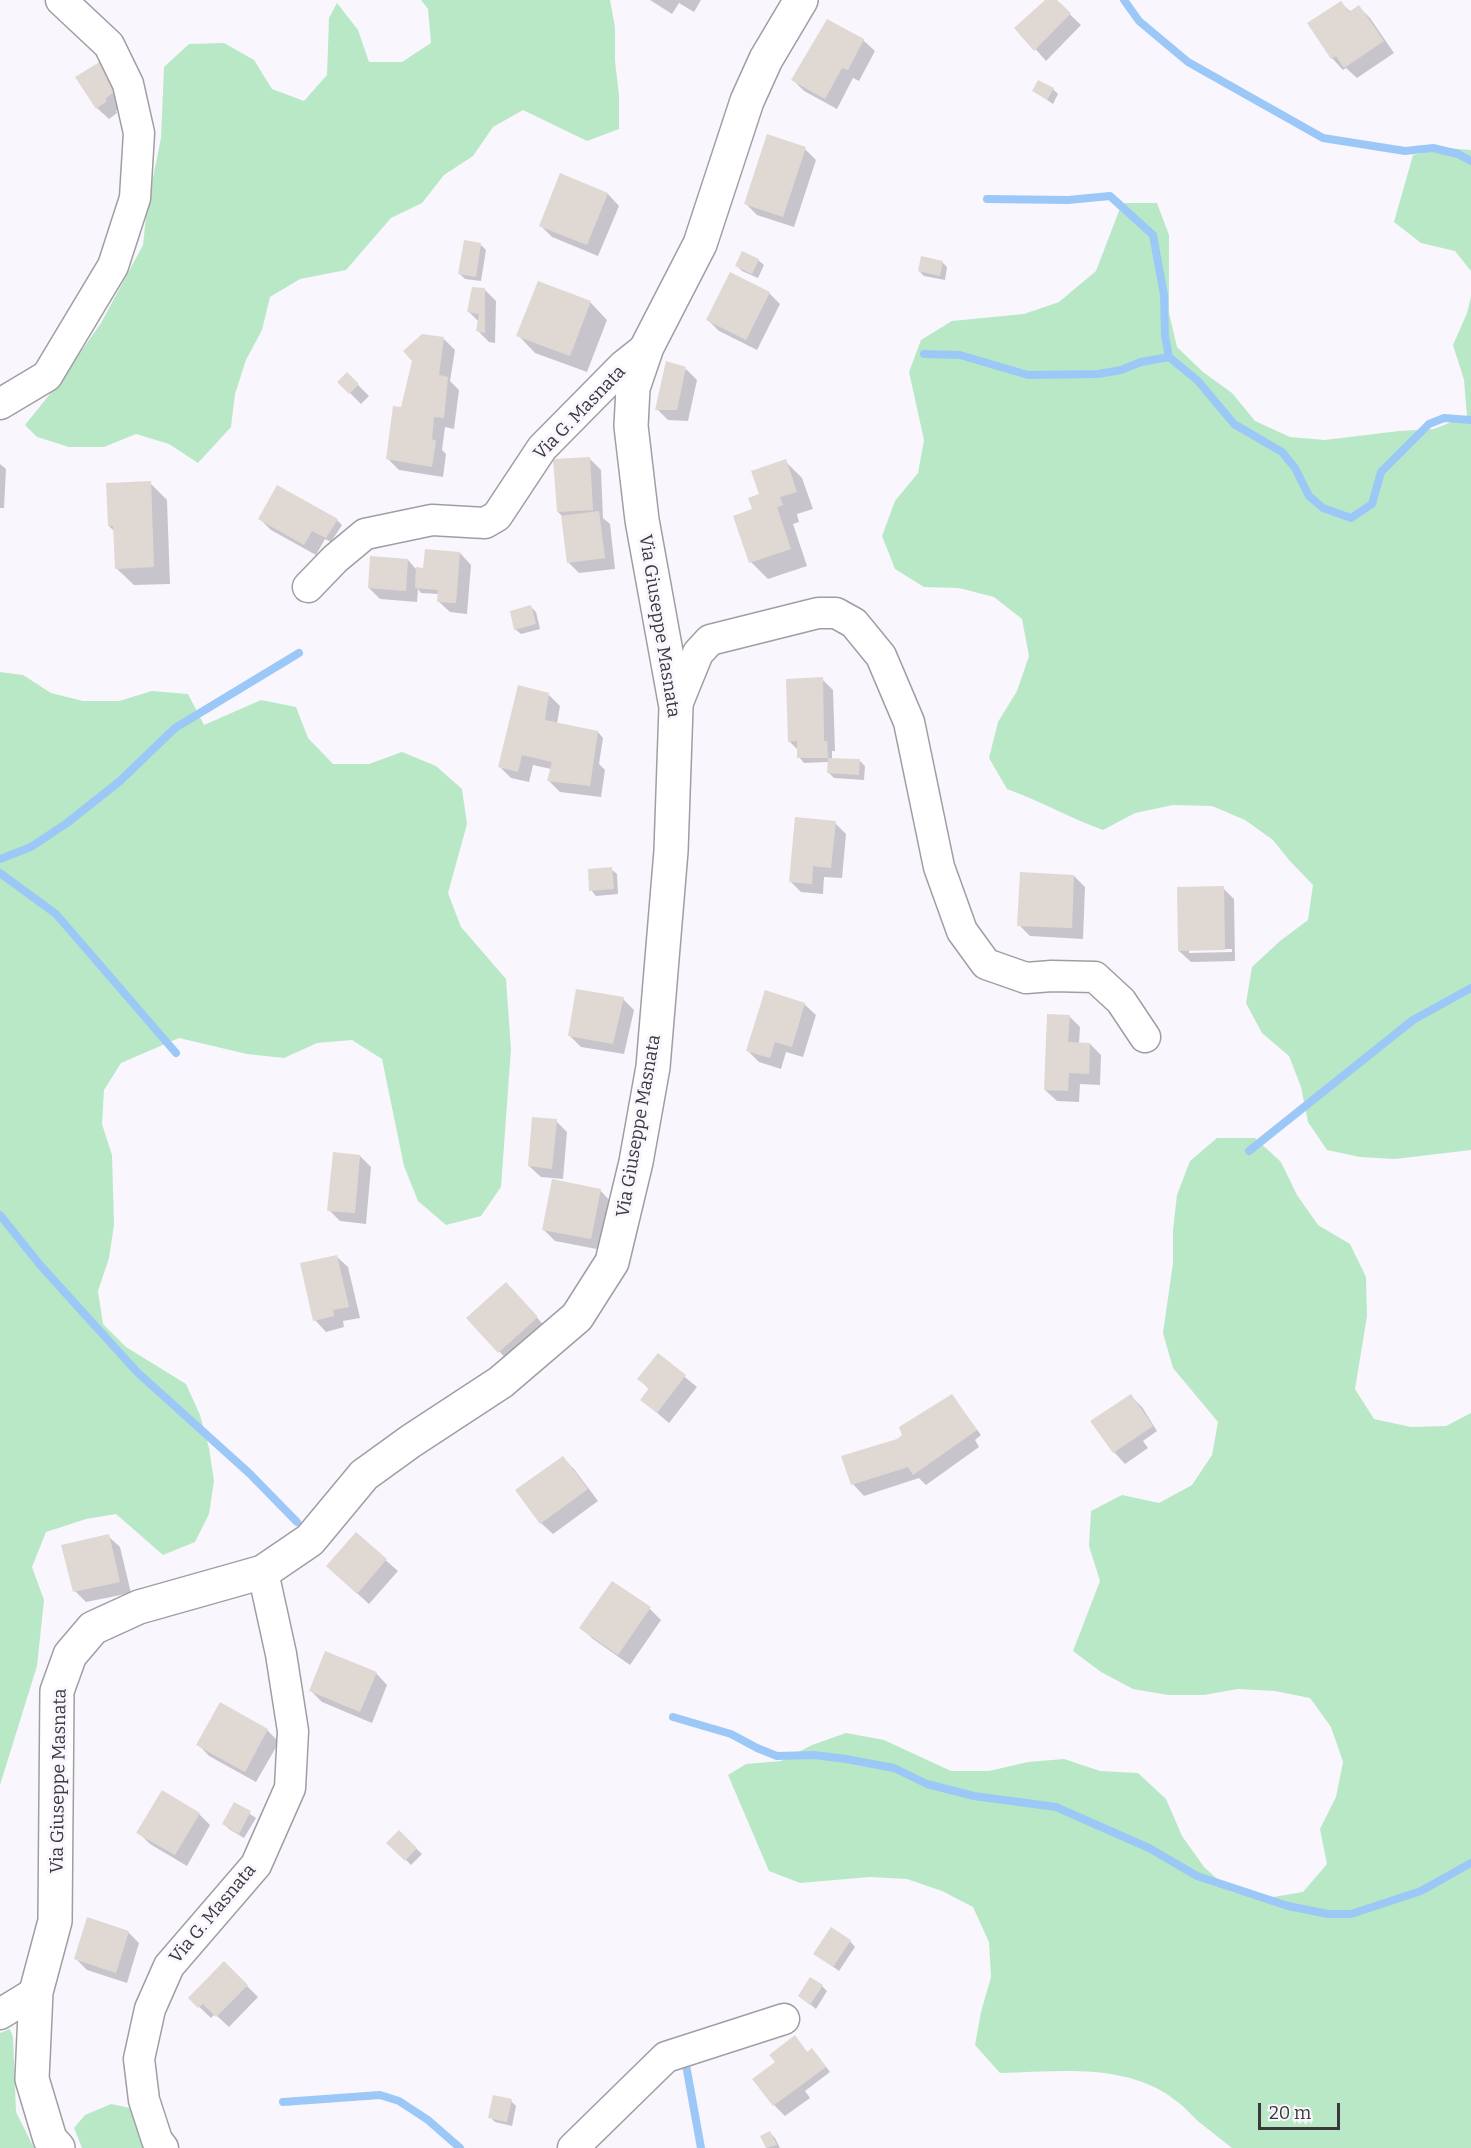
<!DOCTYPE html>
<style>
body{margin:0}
#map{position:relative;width:1471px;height:2148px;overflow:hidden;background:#faf6fe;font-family:Bitter,serif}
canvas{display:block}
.scale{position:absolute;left:1258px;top:2103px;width:82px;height:27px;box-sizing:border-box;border:3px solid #3b393c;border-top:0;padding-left:8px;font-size:18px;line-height:21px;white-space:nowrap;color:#3b393c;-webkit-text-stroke:4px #faf6fe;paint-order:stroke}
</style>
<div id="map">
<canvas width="1471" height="2148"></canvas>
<div class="scale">20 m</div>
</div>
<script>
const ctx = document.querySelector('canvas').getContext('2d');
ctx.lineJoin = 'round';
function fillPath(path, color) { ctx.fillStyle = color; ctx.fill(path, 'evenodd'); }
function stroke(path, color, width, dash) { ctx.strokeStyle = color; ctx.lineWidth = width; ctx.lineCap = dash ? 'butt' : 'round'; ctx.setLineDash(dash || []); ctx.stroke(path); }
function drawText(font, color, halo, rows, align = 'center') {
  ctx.font = font + ' Bitter,serif'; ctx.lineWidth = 6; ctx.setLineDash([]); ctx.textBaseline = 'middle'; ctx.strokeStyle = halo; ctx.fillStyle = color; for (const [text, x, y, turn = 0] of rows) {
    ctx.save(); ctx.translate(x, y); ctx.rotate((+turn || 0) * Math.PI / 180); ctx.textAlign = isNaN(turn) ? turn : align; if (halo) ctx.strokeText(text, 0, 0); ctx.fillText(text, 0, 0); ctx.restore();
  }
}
const green = new Path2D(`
 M421 0H610L615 27V61L619 95V129L587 141 523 110 493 127 473 156 444 175 422 203 391 218 346 270 300 279 270 297 262 330 246 360 235 394 231 427 198 463 169 444 136 434 104 447H69L37 437 25 425 58 384 101 323 143 245 147 207 161 138 164 67 189 44 224 43 254 60 272 89 304 101 327 75 329 18 337 3 358 30 369 62H402L431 43 428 9Z
 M1448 148 1471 150V271L1455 251 1421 243 1394 222 1413 155Z
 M1122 203H1157L1169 235V313L1177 347 1203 372 1232 393 1255 421 1290 437 1325 440 1399 431 1434 429 1467 416 1464 380 1453 345 1467 313 1471 297V1150L1395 1159 1360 1157 1327 1150 1308 1122 1301 1087 1289 1056 1262 1033 1246 1003 1252 967 1280 941 1308 920 1313 885 1289 860 1273 840 1245 820 1212 806 1173 805 1135 813 1103 830C1070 818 1040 801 1007 789L989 758 998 722 1017 691 1029 656 1022 619 994 597 959 588 924 587 895 569 882 536 895 501 918 473 924 440 909 372 921 340 952 321 1024 314 1059 302 1096 271Z
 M0 672 23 675 51 693 83 701H119L152 691 188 694 204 725 261 700 296 707 308 738 333 764H369L402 752 436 766 462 789 467 824 448 893 461 927 506 979 511 1049 501 1187 481 1216 446 1225 418 1201 404 1166 382 1059 352 1040 317 1043 284 1058 247 1054 179 1038 121 1063 104 1090 102 1124 112 1155 114 1225 109 1258 98 1291 103 1324 126 1347 186 1384 200 1415 209 1448 214 1481 209 1514 195 1542 163 1555 116 1514 86 1519 46 1532 32 1567 44 1600 37 1666 0 1785Z
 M1217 1138H1255L1281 1162 1297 1195 1318 1225 1350 1244 1366 1277 1367 1316 1355 1389 1374 1419 1411 1427 1446 1426 1471 1413V2148H1232C1221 2139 1210 2131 1199 2122 1191 2115 1184 2106 1175 2100 1126 2062 1057 2072 1000 2073L975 2045 981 2012 991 1977 989 1942 973 1907 942 1891 907 1879 870 1877 800 1883 769 1871 728 1775 746 1764 781 1761 812 1745 846 1733 884 1740 951 1771H989L1028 1762 1064 1759 1100 1771 1138 1773 1166 1799 1182 1836 1204 1867 1232 1892 1267 1898 1303 1892 1327 1864 1320 1829 1336 1797 1343 1762 1331 1727 1310 1698 1275 1691 1238 1689 1204 1695H1168L1133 1689 1101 1672 1073 1651 1100 1581 1089 1546 1091 1511 1122 1495 1159 1503 1192 1485 1212 1455 1218 1422 1173 1368 1163 1333 1173 1263V1230L1177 1195 1190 1161Z
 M10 2029 13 2037 16 2112 34 2148H0V2033Z
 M111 2104 130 2108 142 2123 156 2148H82L74 2128 85 2115Z`);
const shadow = new Path2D(`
 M650 0H701L694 12 679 3 672 14Z
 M1047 0H1055L1081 25 1046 61 1017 28Z
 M1341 3 1351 12 1359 7 1370 18 1394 53 1357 78 1346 68 1343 70 1332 58 1309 24Z
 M863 40 875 51 859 81 853 78 837 109 804 91 793 80Z
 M101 63 129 100 116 111 117 113 109 119 97 108 78 78Z
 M1053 89 1058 94 1053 104 1034 91Z
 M805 149 816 160 794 227 757 215 746 204Z
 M561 175 608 194 619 206 598 256 552 237 541 226Z
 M481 245 486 250 481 281 465 279 460 274Z
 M758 260 764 265 758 278 742 271 737 266Z
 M942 262 947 267 945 280 924 276 919 271Z
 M485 290 496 301 495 343 489 342 478 331 479 322 469 312Z
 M769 293 780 304 757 350 719 331 708 320Z
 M590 302 607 320 587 372 535 353 518 335Z
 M444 339 455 350 450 381 459 390 454 429 445 427 442 450 446 454 443 477 399 470 387 458Z
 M686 369 697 380 688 421 668 420 657 409Z
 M347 374 369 396 361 404 339 382Z
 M590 459 601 470 603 518 610 524 615 569 579 573 568 562 562 516 558 512Z
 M785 461 802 478 813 509 797 514 799 522 793 524 807 566 768 579 751 562 754 510Z
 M0 464 6 469 4 508H0Z
 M150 483 167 500 170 584 134 585 116 568 115 532 109 526Z
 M260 519 337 520 342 525 331 542 325 539 316 555 271 530Z
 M460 553 471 565 467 614 450 612 438 601 439 594 421 593 418 589 417 602 380 599 369 588 408 560 416 569H425Z
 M531 607 536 612 540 629 521 634 515 629Z
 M822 679 833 690 835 751H832V759L860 761 865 766 864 780 834 778 828 772 829 762 804 763 799 757V751L789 741Z
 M549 695 560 706 557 724 598 732 603 738 599 764 605 770 601 797 560 792 549 781 551 769 533 765 529 782 511 778 500 767Z
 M835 823 846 834 842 878 824 877 823 894 801 892 790 881Z
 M611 869 617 874 618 894 596 896 591 890Z
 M1074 876 1085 887 1083 939 1030 936 1019 925Z
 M1223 888 1234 899 1235 961 1191 962 1179 951ZM1232 949V952L1189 953V950Z
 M623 999 634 1010 624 1054 581 1047 570 1036Z
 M804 1004 816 1015 803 1057 786 1052 781 1069 759 1062 748 1051Z
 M1069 1016 1080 1027 1079 1044H1090L1101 1055 1100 1085 1080 1084 1079 1102 1057 1101 1045 1090Z
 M556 1121 567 1132 563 1179 541 1177 529 1166Z
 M360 1156 371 1167 366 1224 340 1221 329 1210Z
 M600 1190 611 1202 602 1250 555 1241 544 1230Z
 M336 1256 348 1267 360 1318 343 1321 344 1327 326 1332 315 1320Z
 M517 1295 548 1330 511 1364 468 1318Z
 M658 1355 697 1387 669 1423 642 1400 650 1390 639 1379Z
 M952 1396 981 1435 975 1440 979 1447 926 1485 919 1478 864 1496 853 1484 898 1440Z
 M1131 1396 1142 1407 1157 1431 1143 1441 1148 1448 1125 1464 1114 1452Z
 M563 1458 574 1469 598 1501 553 1534 541 1523 518 1490Z
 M356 1534 398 1571 369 1604 339 1577Z
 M108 1536 120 1547 131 1593 86 1602 75 1591Z
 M650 1609 661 1620 630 1665 593 1639 581 1628Z
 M376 1673 387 1685 372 1723 322 1702 311 1691Z
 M220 1704 267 1730 279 1742 256 1782 209 1756 198 1744Z
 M235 1804 256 1818 244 1838 229 1829 224 1824Z
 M199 1814 210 1825 187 1866 150 1844 138 1832Z
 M399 1832 422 1854 411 1865 389 1843Z
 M128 1932 139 1943 127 1983 87 1970 76 1959Z
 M850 1941 855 1947 839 1971 815 1954Z
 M224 1963 258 1997 229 2027 215 2014 211 2018 190 1998Z
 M822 1986 827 1991 816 2009 800 1996Z
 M795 2037 808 2053 817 2055 830 2072 805 2091 810 2098 785 2116 774 2105Z
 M511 2101 516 2106 512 2126 495 2122 490 2117Z
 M770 2133 775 2138 780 2148H767L762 2137Z`);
const stream = new Path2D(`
 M1124 0 1139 21 1188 62 1323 138 1405 151 1433 148 1458 154 1471 161
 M987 199 1068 200 1110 196 1153 235 1164 295 1165 336 1169 357 1198 381 1234 424 1282 452 1295 468 1309 496 1323 508 1351 518 1372 504 1381 472 1429 424 1444 418 1471 420
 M924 354 960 355 1028 375 1098 374 1121 370 1141 362 1169 357
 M0 859 31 847 67 823 120 781 175 728 299 653
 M0 873 56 914 176 1053
 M1249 1151 1413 1020 1471 988
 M0 1215 41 1266 137 1372 249 1473 297 1522
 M673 1717 731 1734 757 1748 777 1756 814 1755 846 1759 894 1768 927 1784 974 1796 1056 1807 1149 1848 1197 1876 1288 1906 1328 1914H1351L1421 1891 1471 1863
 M679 2062 686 2065 701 2148
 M283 2102 380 2095 399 2101 428 2120 460 2148`);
const building = new Path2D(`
 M1045 0H1057L1071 13 1034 51 1014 28Z
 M1341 1 1349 12 1359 5 1384 41 1344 68 1336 56 1331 59 1307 23Z
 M827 19 864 39 848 70 842 68 825 99 791 80Z
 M101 61 119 88 105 99 107 101 96 109 75 77Z
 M1038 80 1054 88 1047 100 1032 91Z
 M767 134 806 147 783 217 744 204Z
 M560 173 608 193 587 245 539 226Z
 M464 240 481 243 476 277 458 274Z
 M742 251 759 259 752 274 735 266Z
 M921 256 943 261 940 276 918 271Z
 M730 272 770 292 746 340 706 320Z
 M538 281 591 301 570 356 516 336Z
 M472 287 485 288V333L476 331 479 314 467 312Z
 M422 334 444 337 439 375 448 377 444 418 434 417 432 439 436 441 432 467 386 459 393 406 401 407 412 361 403 351Z
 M666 361 686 367 677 410H655Z
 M347 372 359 384 349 394 337 382Z
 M590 457 593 510 557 512 553 459Z
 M786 459 797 492 780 497 783 505 777 507 791 549 749 563 733 516 752 509 748 498 759 494 751 471Z
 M151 481 154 567 115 569 113 526H108L106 483Z
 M277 485 338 519 326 538 312 531 304 545 258 519Z
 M599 511 605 558 567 563 561 516Z
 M425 549 460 552 456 603 437 602 438 590 415 588 416 567 423 568Z
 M370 556 408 559 406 591 368 588Z
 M531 605 536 624 514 630 510 611Z
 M823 677 824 741H827L828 758H797V741L788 742 786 679Z
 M518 685 549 693 545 720 598 731 590 786 547 781 552 762 522 755 518 772 498 767Z
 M828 758 860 759 859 775 827 773Z
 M795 817 836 821 831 868 813 866 812 884 789 882Z
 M612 867 614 889 589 891 588 869Z
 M1020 872 1074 875 1072 928 1017 926Z
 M1224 886 1225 950 1178 951 1177 887Z
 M576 989 624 997 613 1044 568 1036Z
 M765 990 805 1003 792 1047 775 1042 770 1058 746 1051Z
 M1047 1014 1070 1015 1068 1042 1090 1043 1089 1074 1069 1073 1068 1091 1044 1090Z
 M532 1117 557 1119 552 1169 528 1166Z
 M333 1152 360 1155 355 1213 327 1211Z
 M552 1179 601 1189 591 1239 542 1230Z
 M337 1255 349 1307 333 1310 334 1316 313 1321 300 1263Z
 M506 1282 538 1317 498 1353 466 1318Z
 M658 1353 686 1375 657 1413 640 1400 649 1388 637 1379Z
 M952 1394 977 1430 913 1475 908 1467 851 1485 841 1456 897 1439 902 1435 899 1427Z
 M1131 1394 1153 1426 1113 1453 1090 1421Z
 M563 1456 588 1489 540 1524 515 1490Z
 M356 1532 387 1559 357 1594 326 1566Z
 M109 1534 120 1582 73 1592 61 1545Z
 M612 1581 651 1607 618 1655 579 1628Z
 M325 1651 377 1672 360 1712 309 1691Z
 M220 1702 268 1729 245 1772 196 1745Z
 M162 1790 200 1813 175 1855 136 1833Z
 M234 1802 251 1811 239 1834 222 1824Z
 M399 1830 417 1848 405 1861 386 1843Z
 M87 1917 129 1931 116 1973 74 1959Z
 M831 1927 851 1940 833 1967 813 1954Z
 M224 1961 248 1985 216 2017 203 2004 198 2008 188 1998Z
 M810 1977 823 1985 810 2005 798 1996Z
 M795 2035 807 2052 812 2048 826 2067 773 2106 752 2079 775 2062 769 2055Z
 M493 2095 512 2099 507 2122 488 2118Z
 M770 2131 777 2145 766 2148 760 2136Z`);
const street = new Path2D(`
 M0 404 47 376 113 266 135 198 139 133 128 84 109 45 61 0
 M308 587 335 559 365 534 432 520 485 523 497 516 542 448 623 366 647 347
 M676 707 698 653 710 640 818 613H836L854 623 881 656 909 722 939 867 962 931 986 964 1026 978 1052 976 1095 977 1121 1001 1145 1037
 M0 2014 36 1992
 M163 2148 157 2140 144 2100 139 2059 150 2009 169 1966 256 1865 290 1788 293 1731 281 1654 263 1572
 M573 2148 666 2057 784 2019`);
const secondary = new Path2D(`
 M58 2148 50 2139 32 2079 36 1992 55 1921 57 1691 70 1655 93 1628 139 1607 263 1572 310 1540 364 1475 411 1441 501 1382 577 1317 612 1262 636 1162 653 1067 671 851 676 707 642 520 631 426 633 388 647 347 700 244 747 101 766 59 801 0`);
const streetNames = [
 ["Via G. Masnata",580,413,-46],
 ["Via Giuseppe Masnata",659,626,81],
 ["Via Giuseppe Masnata",639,1126,-80],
 ["Via Giuseppe Masnata",59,1781,-89],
 ["Via G. Masnata",213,1914,-50]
];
fillPath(green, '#b9e8c6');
fillPath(shadow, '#0003');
stroke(stream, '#9cc8f7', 8);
fillPath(building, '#e0d9d3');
stroke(street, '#a19da4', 33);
stroke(secondary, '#a19da4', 36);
stroke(street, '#fff', 30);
stroke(secondary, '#fff', 33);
drawText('18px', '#3b393c', '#faf6fe', streetNames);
</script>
